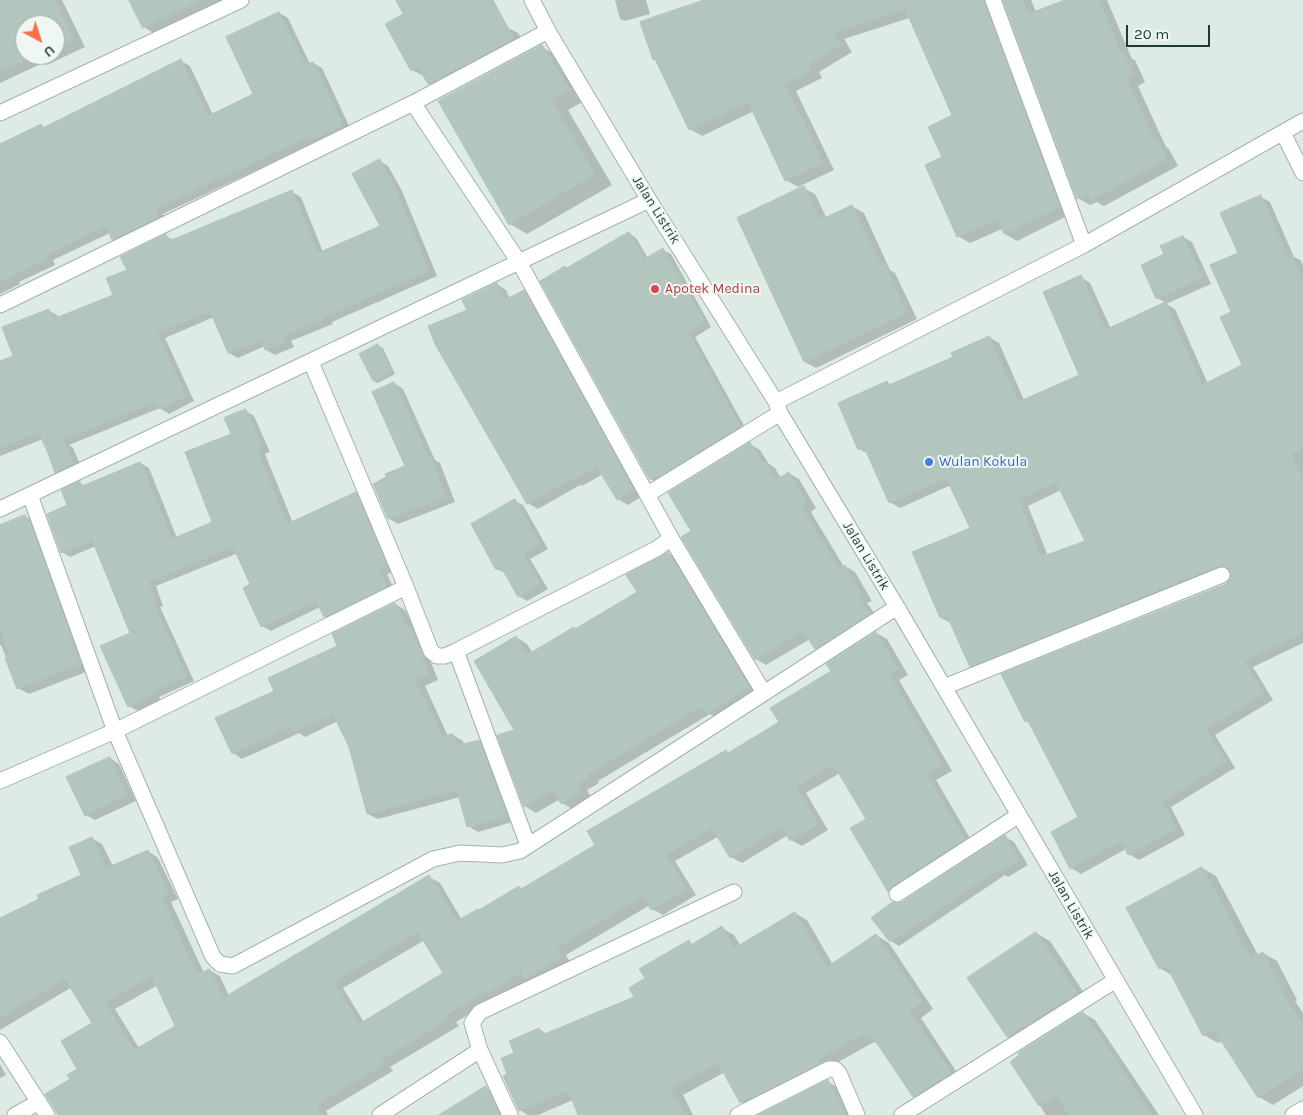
<!DOCTYPE html>
<style>
body{margin:0}
#map{position:relative;width:1303px;height:1115px;overflow:hidden;background:#deebe4;font-family:Karla,sans-serif}
canvas{display:block}
.north{position:absolute;left:15px;top:15px;width:50px;height:50px;box-sizing:border-box;background:#eef7f2;border:1px solid #9baca5;border-radius:50%;rotate:140deg;font-size:14px;font-weight:700;line-height:20px;text-align:center;color:#1e3b32}
.north::after{content:'';display:block;margin:auto;width:18px;height:22px;background:#fb6f4b;clip-path:polygon(50% 0,100% 100%,50% 72%,0 100%)}
.scale{position:absolute;left:1126px;top:25px;width:84px;height:22px;box-sizing:border-box;border:2px solid #1e3b32;border-top:0;padding-left:6px;font-size:15px;line-height:18px;white-space:nowrap;color:#1e3b32;-webkit-text-stroke:4px #eef7f2;paint-order:stroke}
</style>
<div id="map">
<canvas width="1303" height="1115"></canvas>
<div class="north">U</div>
<div class="scale">20 m</div>
</div>
<script>
const ctx = document.querySelector('canvas').getContext('2d');
ctx.lineJoin = 'round';
function fillPath(path, color) { ctx.fillStyle = color; ctx.fill(path, 'evenodd'); }
function stroke(path, color, width, dash) { ctx.strokeStyle = color; ctx.lineWidth = width; ctx.lineCap = dash ? 'butt' : 'round'; ctx.setLineDash(dash || []); ctx.stroke(path); }
function drawText(font, color, halo, rows, align = 'center') {
  ctx.font = font + ' Karla,sans-serif'; ctx.lineWidth = 4; ctx.setLineDash([]); ctx.textBaseline = 'middle'; ctx.strokeStyle = halo; ctx.fillStyle = color; for (const [text, x, y, turn = 0] of rows) {
    ctx.save(); ctx.translate(x, y); ctx.rotate((+turn || 0) * Math.PI / 180); ctx.textAlign = isNaN(turn) ? turn : align; if (halo) ctx.strokeText(text, 0, 0); ctx.fillText(text, 0, 0); ctx.restore();
  }
}
const shadow = new Path2D(`
 M0 0H62L85 47 47 65 43 63 0 83ZM25 25H55V55H25Z
 M130 0H227L155 34 144 27Z
 M397 0H492L508 28 518 33 525 45 441 90 429 83 424 76 412 70 405 14Z
 M615 0H646L650 14 625 21 620 19Z
 M708 0H919L925 13 844 39 852 52 819 72 822 78 796 91 834 170 798 187 786 180 754 111 702 136 690 129 657 61 654 59Z
 M952 0H1000L1071 214 1017 241 1005 234 1002 229 970 243 958 236 944 158 953 116Z
 M1004 0H1031L1036 12 1068 0H1107L1132 59 1135 60 1145 82 1138 86 1166 147 1169 149 1178 166 1104 206 1097 202 1090 205 1078 198Z
 M279 13 288 18 310 64 313 63 322 68 351 130 316 142 163 214 167 222 122 244 113 239 110 233 53 260 55 265 19 282 20 284 0 294V144L41 125 45 128 181 61 190 66 213 115 255 95Z
 M542 47 559 57 586 100 568 110 612 185 527 234 510 224Z
 M380 161 388 166 402 191 437 276 332 322 333 324 291 341 294 347 275 355 266 350 265 346 238 358 229 353 214 317 165 338 194 401 169 414 160 408 69 445 73 448 82 469 65 477 56 472 49 448 46 446 43 439 0 456V362L15 357 48 310 57 315 58 318 115 296 128 271 166 236 175 241 292 192 301 197 323 252 382 227Z
 M803 188 815 194 827 219 852 206 864 213 890 270 895 273 917 319 816 368 805 362 738 219Z
 M1261 197 1270 202 1294 257 1301 260 1303 266V643L1253 667 1273 700 1215 735 1235 768 1171 807 1185 835 1139 860 1129 854 1126 849 1081 874 1071 868 1079 818 1031 723 1026 721 1226 585 1232 577V571L980 671 971 666 951 623 941 618 913 553 972 529 951 485 900 508 890 502 869 454 859 449 887 382 892 385 954 357 989 337 999 343 1024 400 1081 375V277L1090 283 1111 329 1166 303 1157 298 1166 255 1183 237 1192 242 1211 284 1166 304 1175 309 1208 384 1244 366 1233 312 1239 254ZM1061 490 1086 541 1048 556 1028 506Z
 M629 233 636 238 648 258 663 250 671 254 711 327 695 337 747 431 658 483 651 479 567 269Z
 M497 284 506 290 510 299 524 291 533 297 643 496 628 505 618 499 603 474 582 486 580 485 538 509 528 503 468 311Z
 M378 346 383 348 395 374 378 383 374 381 361 354Z
 M394 383 403 389 435 460 440 463 455 502 398 524 388 518 407 467Z
 M246 411 254 416 270 452 265 454 293 523 356 493 364 498 395 571 387 574 395 591 333 621 325 616 320 607 271 631 262 626 252 585 238 553 156 586 163 606 160 607 194 681 159 697 161 700 138 711 129 706 132 633 96 546 70 557 62 552 69 506 80 483 86 486 140 463 149 468 177 538 214 523 232 434Z
 M750 444 760 450 769 464 775 468 781 478 789 473 799 479 816 508 811 512 844 567 845 566 855 572 872 601 867 603 879 620 826 654 816 648 810 639 766 665 756 659 683 538 693 532Z
 M515 501 523 505 548 549 530 559 548 589 527 601 519 596 505 573 497 569Z
 M25 516 36 523 91 670 29 694 18 688 1 645H0V527Z
 M668 553 680 560 759 694 719 719 710 714 598 781 599 783 587 790 592 799 574 810 562 803 560 799 536 813 525 806 516 731V637L527 644 533 653 574 628 576 630 638 592Z
 M395 604 405 610 416 632 420 634 438 680 425 686 448 736 453 735 463 741 464 745 479 741 489 747 516 821 478 832 468 826 460 797 378 819 368 814 350 747 338 721 305 737 299 733 242 759 233 753 276 691Z
 M876 633 887 639 908 675 899 680 952 771 936 780 974 845 899 897 889 891 852 828 867 819 840 773 806 793 828 830 802 846 791 840 788 835 742 863 731 857 719 836 675 861 696 895 663 915 652 909 650 905 566 955 571 964 537 984 530 980 500 998 497 997 456 1022 459 1026 390 1067 393 1071 326 1111 328 1115H83L72 1080 79 1070 93 1023 72 987 0 1030V919L40 900 83 876 92 838 102 844 113 866 148 851 158 858 178 899 171 902 204 973 209 970 220 976 229 996 429 877 440 883 462 920 480 911 519 887 522 890 597 845 726 752 729 753 780 723ZM425 940 444 973 364 1022 343 988ZM158 985 177 1026 139 1048 115 1009Z
 M110 758 119 764 136 801 95 820 86 815Z
 M1005 837 1014 842 1028 865 1008 877 1005 875 899 946 891 941 903 903Z
 M1202 868 1216 876 1258 955 1263 953 1277 961 1297 1000 1295 1001 1303 1013V1086L1273 1105 1259 1097 1222 1041 1218 1043 1204 1035 1173 976 1160 968Z
 M795 913 807 920 833 965 876 935 889 943 933 1009 921 1018 962 1080 926 1103 914 1096 880 1045 874 1042 754 1109 741 1102 725 1072 683 1095 693 1115H579L573 1100 538 1115H528L520 1110 509 1074 515 1054 539 1029 547 1034 636 998 647 979 689 942 694 945 722 928 734 935 740 945Z
 M1036 933 1050 941 1090 1002 1022 1045 1008 1037 969 978Z
 M1083 1013 1095 1020 1159 1115H1046L1011 1062Z
 M0 1064 6 1075 0 1078Z
 M828 1082 840 1089 854 1115H761Z
 M486 1088 499 1095 508 1115H441Z`);
const building = new Path2D(`
 M0 0H55L74 41 55 50V25H25V55H44L35 59 33 56 0 71Z
 M129 0H201L143 28Z
 M396 0H493L514 39 428 84 418 67 411 71 385 24 403 14Z
 M704 0H984L1060 207 1004 234 997 220 957 237 925 165 942 157 928 127 952 115 905 9 833 33 841 45 808 65 811 71 785 84 823 163 785 181 748 102 689 130 655 59 653 60 640 22Z
 M1003 0H1022L1028 14 1065 0H1099L1121 53 1123 52 1134 75 1127 79 1155 141 1157 140 1167 159 1091 200 1088 194 1077 199Z
 M279 12 305 65 313 62 343 125 311 140 309 136 155 209 159 217 112 240 106 226 45 255 47 259 0 282V144L41 124 43 128 181 59 208 116 253 94 226 37Z
 M542 45 569 89 551 100 595 174 509 225 438 101Z
 M380 159 394 185 429 271 324 317V319L283 336 285 342 265 350 261 340 228 353 210 311 157 333 186 396 159 409 155 402 45 447 39 432 0 448V361L13 356 2 327 49 309 53 319 113 295 106 278 127 270 120 257 166 234 169 241 292 190 318 253 380 226 352 174Z
 M804 186 820 220 852 205 881 266 884 264 907 313 804 362 737 218Z
 M1261 195 1287 255 1291 253 1303 282V448L1291 454 1303 480V633L1244 661 1264 694 1206 729 1226 762 1162 802 1176 829 1128 855 1121 841 1070 869 1051 832 1078 817 1028 721 1025 722 1001 674 1226 584 1231 577 1230 571 1224 566H1218L970 667 947 616 940 618 912 552 970 528 946 478 889 503 864 447 858 450 838 403 887 381 889 385 953 357 951 353 989 336 1018 402 1079 375 1043 292 1081 275 1105 330 1165 302 1202 385 1242 365 1220 317 1231 312 1210 265 1238 253 1220 213ZM1056 482 1085 541 1041 557 1019 500Z
 M629 232 644 259 663 248 705 322 688 332 740 426 658 477 657 475 650 480 540 281 565 266 566 268Z
 M1183 236 1202 278 1156 299 1141 265 1164 254 1160 246Z
 M497 283 505 300 524 290 634 490 617 500 597 467 571 481 570 480 527 504 435 344 428 326 467 310 462 300Z
 M378 344 392 372 373 381 359 354Z
 M394 382 428 457 431 456 446 497 388 519 373 484 386 477 385 474 405 466 372 392Z
 M246 409 262 447 257 449 287 524 356 492 387 566 379 570 387 586 324 617 316 601 261 627 243 588 250 584 233 547 148 582 156 601 153 602 186 676 152 692 153 695 128 707 100 646 130 633 92 540 61 553 47 514 67 505 61 490 80 481 82 486 140 462 172 539 212 522 185 452 231 434 224 418Z
 M64 441 73 464 55 473 46 448Z
 M750 442 762 462 765 461 776 480 789 472 806 502 801 506 839 569 845 565 862 595 858 597 870 614 815 649 803 631 755 660 681 537 691 531 668 493Z
 M515 499 540 544 523 554 540 584 518 597 501 567 496 570 471 524Z
 M25 515 28 522H30L81 664 17 689 5 658 10 655 0 629V525Z
 M668 552 749 687 707 714 702 706 587 775 589 777 577 784 581 792 561 804 553 790 524 807 497 735 514 730 474 661 516 636 527 655 574 627 575 629 637 592 626 575Z
 M395 603 408 629 410 627 423 656H421L429 674 415 680 442 736 453 734 456 746 479 740 507 816 467 827 457 790 367 814 349 747 333 714 294 732 291 727 232 754 215 718 274 691 268 678 337 646 332 634Z
 M876 632 898 669 889 674 942 765 926 774 965 839 892 886 888 892 850 828 866 819 833 764 796 787 818 824 790 841 782 827 730 858 712 828 666 855 686 889 651 910 643 896 556 948 561 957 525 979 522 972 488 993 487 991 446 1015 449 1019 381 1060 383 1065 316 1105 322 1115H58L45 1094 70 1079 67 1075 77 1069 61 1041 92 1023 65 979 0 1018V918L39 899 37 895 81 875 69 847 92 837 106 868 148 850 168 893 161 896 197 974 210 969 223 998 429 875 457 921 478 909 479 910 519 886 521 889 595 845 587 831 726 750 728 753 779 722 770 708 831 671 826 664ZM418 932 443 973 359 1024 334 982ZM152 976 175 1026 134 1050 105 1003Z
 M110 757 127 795 85 816 66 777Z
 M1005 835 1020 860 999 873 997 870 890 942 871 918 892 902 897 903 902 902Z
 M1202 867 1251 958 1263 952 1284 992 1282 993 1303 1025V1069L1258 1098 1214 1030 1203 1036 1166 965 1159 969 1126 908Z
 M795 912 827 967 876 934 922 1002 909 1011 951 1073 913 1097 872 1036 867 1039 863 1034 817 1060 819 1064 740 1103 718 1063 671 1088 686 1115H578L568 1090 519 1111 503 1076 507 1074 501 1058 514 1053 509 1041 539 1028 542 1035 634 997 629 988 645 978 639 969 689 940 691 945 722 926 734 948Z
 M1036 932 1077 993 1007 1037 967 978Z
 M1083 1012 1113 1056 1152 1115H1069L1056 1095 1039 1106 1010 1062 1019 1055 1018 1053Z
 M828 1080 846 1115H759Z
 M486 1086 500 1115H439Z`);
const minor = new Path2D(`
 M532 0 548 31 649 200 776 402 780 413 897 607 1195 1115
 M993 0 1084 245
 M0 113 241 0
 M1283 133 1303 173
 M0 305 413 103 548 31
 M311 362 406 587 431 651 437 656H445L456 651 658 548 671 538 519 262 413 103
 M776 402 1084 245 1303 121
 M648 494 780 413
 M30 495 115 731 213 957 220 964 233 966 433 859 460 853 502 855 520 851 897 607
 M0 509 649 200
 M671 538 764 693
 M456 651 528 845
 M944 687 1222 575
 M0 781 115 731 406 587
 M897 894 1019 815
 M0 1042 47 1115
 M480 1050 510 1115
 M15 1115 39 1102
 M380 1115 480 1050 472 1023 480 1012 734 892
 M738 1115 829 1069H835L839 1073 857 1115
 M902 1115 1116 980
 M1293 1115 1303 1109`);
const markers = [
 [655,289,5,"#e0444e"],
 [929,462,5,"#3f7fe0"]
];
const streetNames = [
 ["Jalan Listrik",656,210,58],
 ["Jalan Listrik",866,556,59],
 ["Jalan Listrik",1071,905,60]
];
const healthNames = [
 ["Apotek Medina",665,289]
];
const shopNames = [
 ["Wulan Kokula",939,462]
];
fillPath(shadow, '#0003');
fillPath(building, '#b3c6bd');
stroke(building, '#b0c5bb', 1);
stroke(minor, '#a1b3ab', 17);
stroke(minor, '#fff', 15);
for (const [x, y, r, color] of markers) { const dot = new Path2D(); dot.arc(x, y, r, 0, 2 * Math.PI); ctx.fillStyle = color; ctx.fill(dot); stroke(dot, '#eef7f2', 2); }
drawText('14px', '#1e3b32', '#eef7f2', streetNames);
drawText('14px', '#be3a42', '#eef7f2', healthNames, 'left');
drawText('14px', '#366cbe', '#eef7f2', shopNames, 'left');
</script>
